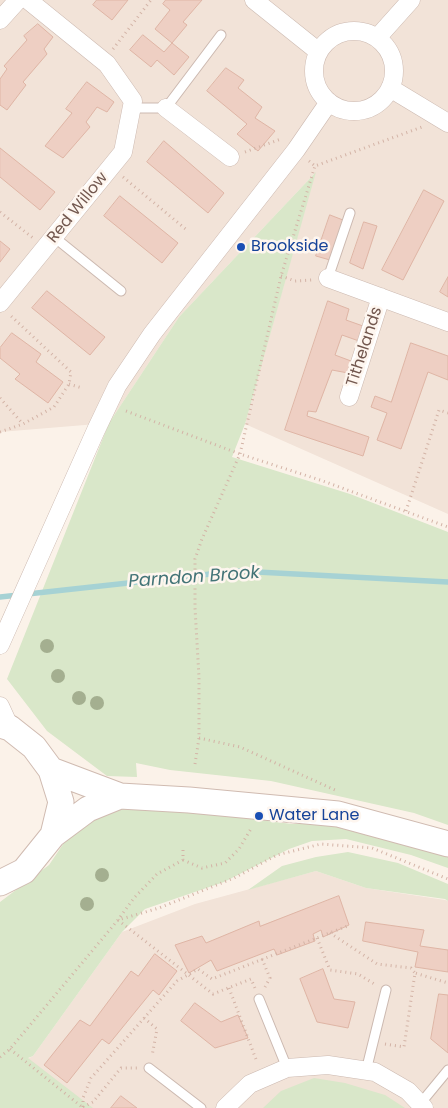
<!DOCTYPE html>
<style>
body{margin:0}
canvas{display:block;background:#fbf2e9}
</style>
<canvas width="448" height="1108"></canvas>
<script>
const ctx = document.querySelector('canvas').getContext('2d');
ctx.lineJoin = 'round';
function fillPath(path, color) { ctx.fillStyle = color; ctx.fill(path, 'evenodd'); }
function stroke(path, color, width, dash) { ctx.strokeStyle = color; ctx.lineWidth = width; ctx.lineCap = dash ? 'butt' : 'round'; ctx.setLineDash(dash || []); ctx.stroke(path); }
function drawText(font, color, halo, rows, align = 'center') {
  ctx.font = font + ' Poppins,sans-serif'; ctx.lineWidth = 5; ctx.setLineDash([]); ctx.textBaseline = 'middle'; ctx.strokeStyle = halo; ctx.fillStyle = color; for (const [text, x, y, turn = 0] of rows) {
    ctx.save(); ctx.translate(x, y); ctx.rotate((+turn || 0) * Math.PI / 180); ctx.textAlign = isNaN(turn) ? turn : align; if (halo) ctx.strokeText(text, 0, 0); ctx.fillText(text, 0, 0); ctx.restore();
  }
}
const residential = new Path2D(`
 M0 0H448V514L245 424 315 173 179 317 109 423 0 432Z
 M316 871 366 888 445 900 448 901V1108H0V1073L33 1056 122 932 195 904Z`);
const green = new Path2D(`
 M316 172 245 424 232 457 350 494 448 532V825L414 813 271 781 170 770 136 763 137 777 107 776 47 731 7 679 109 423 179 317Z
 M127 804 292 824 340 823 448 851V868L411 855 346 839 312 841 289 849 224 882 145 909 122 932 33 1056 28 1058 93 1108H0V902L49 865 74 828Z
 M348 852 398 863 448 884V901L445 899 366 888 316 871 248 890 282 866 316 857Z
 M314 1078 345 1083 385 1095 405 1108H263L281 1091Z`);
const stream = new Path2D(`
 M0 597 238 571 448 582`);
const building = new Path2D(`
 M97 0H128L112 20 93 5Z
 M166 0H202L183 22 187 25 172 43 155 29 170 10 163 4Z
 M38 24 53 37 44 49 47 54 23 82 26 85 7 110 0 105V79L7 69 4 66 27 40 24 36Z
 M143 35 164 52 172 43 189 57 174 75 157 60 151 67 130 50Z
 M226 68 244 80 238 88 262 107 255 118 275 131 258 151 237 134 247 124 207 91Z
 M87 82 114 102 107 112 97 107 86 122 90 127 63 158 45 146 72 113 66 109Z
 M164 141 224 193 208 213 147 162Z
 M0 148 55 192 40 210 0 177Z
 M424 190 444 201 403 280 382 270Z
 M120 196 178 243 162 263 104 216Z
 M330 215 343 220 330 260 316 256Z
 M364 222 377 226 363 269 350 263Z
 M0 241 10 249 0 262Z
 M448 277V297L440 292Z
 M47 291 105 337 90 355 32 308Z
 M328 301 349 309 346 320 363 326 359 341 342 335 335 355 351 361 348 373 332 370 316 412 308 411 307 416 369 437 363 456 285 430Z
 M12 333 41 354 36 362 63 382 48 403 15 379 20 374 0 358V348Z
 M411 343 448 356V380L428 372 401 449 377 440 387 413 371 407 375 396 391 402Z
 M339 896 349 925 323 937 321 930 313 934 315 941 277 955 274 949 217 971 211 960 189 973 175 945 202 936 206 943 259 921 260 926Z
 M366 922 424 930 420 946 448 950V972L415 967 418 952 363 941Z
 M155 954 177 971 159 995 153 990 109 1044 102 1039 67 1083 44 1065 80 1020 90 1026 131 971 138 976Z
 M323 969 334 999 355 1002 348 1028 317 1022 300 979Z
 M439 994 448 995V1053L431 1039Z
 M195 1003 221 1022 238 1015 248 1038 215 1048 181 1021Z
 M121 1096 137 1108H111Z`);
const path = new Path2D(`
 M113 49 151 0
 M245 152 281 139
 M309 161 315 166 422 127
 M123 177 188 231
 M0 212 33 238
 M281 276 295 281 312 280
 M69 384 82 388
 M0 398 23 424
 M126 411 240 454 323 481 448 527
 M0 432 23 424 54 407 69 384 71 372 11 316
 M406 511 439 410 448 413
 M199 738 240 747 335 790
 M195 764 199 738V677L195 608V559L202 539 240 454 281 276 315 166
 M183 850V860L157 874 134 898 118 920 213 994 251 979 255 988
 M183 860 202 868 225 863 239 849 252 827
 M330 933 377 964 411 968 415 973
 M317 938 330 970 358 974 376 985
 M262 959 270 978 265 987
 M229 988 257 1062
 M144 1018 157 1029 152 1056
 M385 1044 404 1047 415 973 448 983
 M10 1049 82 1107
 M0 1057 10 1049 118 920 159 908 234 878 277 855 321 844 372 848 448 879
 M83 1107V1098L91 1078 177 981 198 969 212 979 350 925
 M83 1107 93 1102 121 1068H137`);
const service = new Path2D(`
 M132 108H166L221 35
 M54 237 121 291
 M328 278 350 213
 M259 999 287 1068
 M149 1068 201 1108
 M366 1071 386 990
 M420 1104 448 1070`);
const minor = new Path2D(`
 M254 0 319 52
 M0 20 18 0
 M314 71a40 40 0 1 1 80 0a40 40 0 1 1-80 0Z
 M377 38 411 0
 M390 88 448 123
 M166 108 230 157
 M328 278 448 322
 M0 303 123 152 133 101 107 64 28 0
 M349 397 381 297
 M0 645 96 430 117 386 152 334 296 150 329 102
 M0 706 10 728
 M225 1108 250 1084 287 1068 328 1065 375 1072 408 1091 424 1108`);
const secondary = new Path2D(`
 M0 725 10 728 34 747 51 770 61 802 53 835 24 871 0 883
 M51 770 120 796 189 800 338 814 448 844
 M53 835 88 809 120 796`);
const trees = [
 [47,646],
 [58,676],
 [79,698],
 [97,703],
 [102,875],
 [87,904]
];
const markers = [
 [241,247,5,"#1a4fb4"],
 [259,816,5,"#1a4fb4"]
];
const streetNames = [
 ["Red Willow",78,208,-51],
 ["Tithelands",365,347,-72]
];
const transitNames = [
 ["Brookside",251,247],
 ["Water Lane",269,816]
];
const waterNames = [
 ["Parndon Brook",194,578,-4]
];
fillPath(residential, '#f2e3d8');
fillPath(green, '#d9e7c9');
stroke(stream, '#a6d2d4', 5.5);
fillPath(building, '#eecfc3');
stroke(building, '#dfb5a5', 1);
stroke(service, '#ccb9b0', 11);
stroke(minor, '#ccb9b0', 19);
stroke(secondary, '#d0bbb1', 27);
stroke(path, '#d3b3a6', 3, [1, 4]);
stroke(service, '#fff', 9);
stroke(minor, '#fff', 18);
stroke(secondary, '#fff', 25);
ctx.fillStyle = '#a4af90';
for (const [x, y] of trees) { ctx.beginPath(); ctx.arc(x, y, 7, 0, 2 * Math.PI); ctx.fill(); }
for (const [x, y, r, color] of markers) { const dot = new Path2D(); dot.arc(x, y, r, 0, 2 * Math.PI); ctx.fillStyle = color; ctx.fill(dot); stroke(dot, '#fef6ef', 2); }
drawText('16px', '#73584f', '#fef6ef', streetNames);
drawText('16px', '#164399', '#fef6ef', transitNames, 'left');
drawText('italic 18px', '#437477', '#fef6ef', waterNames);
</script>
